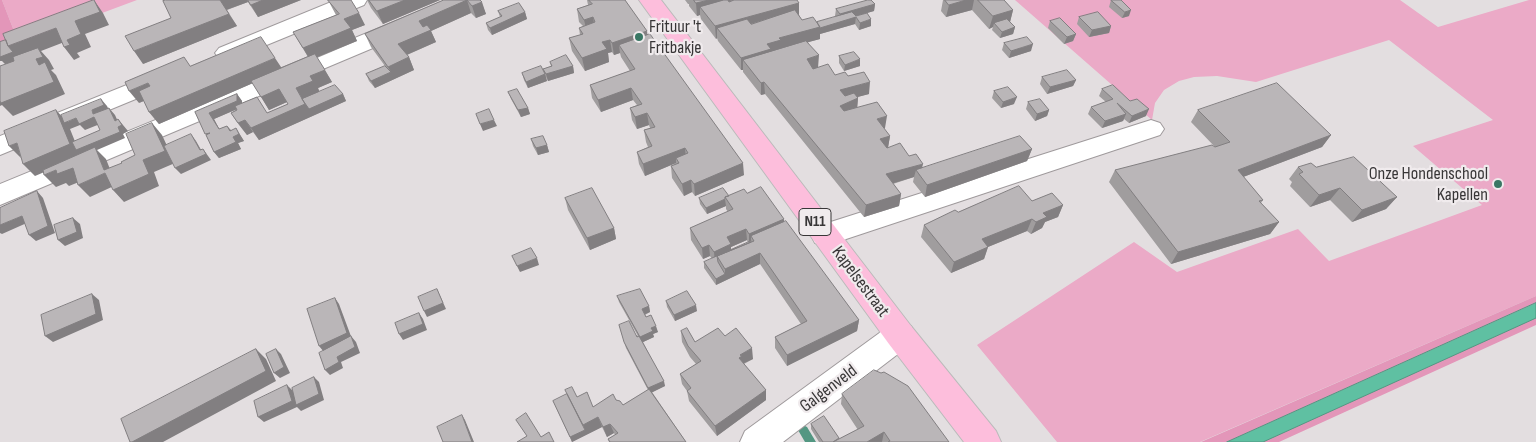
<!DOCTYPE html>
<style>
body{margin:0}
canvas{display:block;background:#e3dee0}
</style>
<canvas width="1536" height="442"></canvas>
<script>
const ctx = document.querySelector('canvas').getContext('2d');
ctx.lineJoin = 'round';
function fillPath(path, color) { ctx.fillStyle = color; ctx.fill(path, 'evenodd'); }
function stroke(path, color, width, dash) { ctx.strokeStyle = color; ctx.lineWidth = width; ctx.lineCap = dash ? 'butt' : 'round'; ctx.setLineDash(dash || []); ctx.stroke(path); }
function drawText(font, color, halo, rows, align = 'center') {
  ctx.font = font + ' "Sofia Sans Condensed",sans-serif'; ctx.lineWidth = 4.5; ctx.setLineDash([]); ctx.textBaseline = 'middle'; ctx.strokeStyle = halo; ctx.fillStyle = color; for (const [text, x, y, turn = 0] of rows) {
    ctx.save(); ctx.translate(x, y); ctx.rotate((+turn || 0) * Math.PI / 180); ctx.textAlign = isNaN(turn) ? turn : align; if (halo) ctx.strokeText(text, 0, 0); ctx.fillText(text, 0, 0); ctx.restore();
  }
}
const green = new Path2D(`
 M2 0H137L19 44Z
 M1015 0H1400L1438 27 1529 0H1536V296L1200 442H1057L977 345 1134 242 1177 272 1298 229 1329 261 1482 205 1413 146 1493 120 1389 40 1256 82 1217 76 1194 77 1179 81 1164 90 1155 103 1152 120Z`);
const forest = new Path2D(`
 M0 0H2L19 44 0 51Z
 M1536 296V325L1279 442H1201Z`);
const water = new Path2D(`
 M1536 303V318L1263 442H1227Z`);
const stream = new Path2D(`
 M803 425 807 427 816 442H805L798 430 799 427Z`);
const minor = new Path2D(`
 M336 0H367L364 5 235 58 227 61 219 58 215 53 219 48Z
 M447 0H478L475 5 0 205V184Z
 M164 70 172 72 176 78 172 84 0 155V136Z
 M1151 120 1160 123 1164 129 1160 135 825 246 815 243 811 235 815 227Z
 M900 322 911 326 915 335 911 344 783 442H740L745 431 889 326Z`);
const primary = new Path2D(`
 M639 0H661L911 326 996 431 1001 442H964L889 344Z`);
const wall = new Path2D(`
 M166 0H301L258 17 248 2 227 10 237 26 143 64 171 18Z
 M328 0 365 25 352 30 357 41 317 58 332 82 318 88 319 92 343 94 346 101 259 140 253 132 247 135 239 125 231 113 237 109 214 119 219 129 227 126 231 130 240 135 244 141 238 143 241 149 219 158 214 152 195 112 237 94 242 101V103L267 113 288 104 287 102 269 110 253 83 159 124 149 112 144 101 139 103 190 66 281 68 308 57 293 32 336 15Z
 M367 0H440L383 24 371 8Z
 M444 0H480L486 14 476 18 471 13 431 31 436 42 407 55 409 57 414 70 375 88 369 81 366 74 385 66 371 47 365 34Z
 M587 0H625L647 35 744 175 695 196 692 192 684 196 672 178 671 166 676 163 645 176 639 164 637 152 648 147 646 142 644 130 650 128 649 125 637 129 632 120 630 108 637 105 633 100 601 112 592 98 590 85 630 71 621 57 620 53 614 55 612 52 608 53 609 62 585 71 572 51 569 38 580 35 579 28 583 26 579 22 577 9 588 5Z
 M685 0H734L799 3V15L802 20 817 22 836 17 835 16 836 9 875 4 874 11 856 16 871 26 859 30 855 24 820 34V39L808 42 818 67 835 75 848 76 869 94 857 97 858 98 857 107 885 128 884 129 890 136 888 147 909 156 922 168 1032 149 1027 161 925 197 913 182 914 177 893 184 901 194 899 206 864 217 765 94 761 95 743 72V70H741L718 41 717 38 716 39 701 19 700 15 697 16 689 6V4H688Z
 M943 0H1004L1013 10 1010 22 1015 27 1013 34 1000 38 992 30 993 27 989 29 972 10 946 17 941 11Z
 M1111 0H1121L1129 16 1122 18 1109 7Z
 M498 11 525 12 527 19 492 35 488 30 486 23 500 17Z
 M1079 17 1111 26 1109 33 1089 37 1077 24Z
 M1050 21 1076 34 1073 41 1064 44 1048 28Z
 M1004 43 1031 51 1009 58 1002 50Z
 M839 56 860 66 844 71 839 63Z
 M550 62 573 66 574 73 548 81 546 77 547 81 528 88 524 80 522 73 544 72 543 69 551 66Z
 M1042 77 1076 80 1073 86 1047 94 1040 84Z
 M1102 89 1146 116 1129 123 1124 119 1123 121 1102 128 1088 114 1091 107 1106 102 1099 96Z
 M994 91 1014 104 1001 108 992 98Z
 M508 92 528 108 530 114 521 117 511 99Z
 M1028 102 1049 110 1047 116 1035 121 1026 109Z
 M1198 110 1331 135 1322 147 1243 177 1263 200 1261 203 1279 222 1270 234 1171 264 1109 182 1115 170 1215 147 1191 122Z
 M531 139 547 145 549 152 538 155 533 146Z
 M1298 167H1316L1397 197 1386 209 1352 222 1330 200 1310 207 1290 186 1292 182 1289 179Z
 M747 193 784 222 859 320 857 331 787 366 775 348V337L801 324 760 264 716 285 704 268V262L712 259 710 256 703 259 691 240 690 228 728 212 726 209V206L707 214 700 204 699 198 729 196ZM747 240 748 243 731 250V247Z
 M565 198 614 228 616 239 590 250 568 210Z
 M1032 201 1063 205 1058 217 1045 222 1042 228 1031 234 1027 231 988 247 984 259 951 273 921 237 924 225 958 212Z
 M617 296 649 306 650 312 645 315 658 332 653 334 654 337 643 342 665 386 652 392 686 442H609L608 439 615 435 614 433 607 437 602 427 572 442 553 401 577 397 593 407 616 400 623 405 648 390 626 348 619 325 638 336 619 302Z
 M666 301 697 311 675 321 667 307Z
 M681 331 695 342 725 336 753 359 744 364 766 390V400L717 436 689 401 687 391 682 384 680 374 696 364 690 357 682 342Z
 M842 394 949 442H819L811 429V424L839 439 858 430 841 404Z`);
const shadedWall = new Path2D(`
 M94 0 103 13 109 25 85 34 91 47 77 53 80 57 74 60 64 47 75 21Z
 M220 0H247L248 2 226 10Z
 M263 0H301L258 17 251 5Z
 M405 0H440L383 24 377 11Z
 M467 0 471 13 431 31 436 42 404 56 398 44 419 21Z
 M709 0H734L700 7V15L697 16 696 3Z
 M966 0H974L972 10 946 17 949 5Z
 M482 2 486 14 476 18 472 6Z
 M799 3V16L724 37 717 28V38L716 39 715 26Z
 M875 4 874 11 839 21 840 14Z
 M1013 10 1010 22 994 23 993 27 989 29 993 16Z
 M1131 10 1129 16 1122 18 1125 12Z
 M525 12 527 19 492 35 490 28Z
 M359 13 365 25 352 30 357 41 310 60 303 48 344 19Z
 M229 14 237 26 143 64 134 51Z
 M593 17 595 30 587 32 584 20Z
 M856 17 855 24 820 34V39L743 60V70H741V58L779 38Z
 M871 19V26L859 30 860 23Z
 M1111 26 1109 33 1089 37 1092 30Z
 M1015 27 1013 34 1000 38 1002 32Z
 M56 28 67 41 41 51 49 60 54 69 51 70 56 75 65 94 13 116 2 105 0 106V95L5 64 2 61H0V57L8 46Z
 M647 31 648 43 619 45 620 53 614 55 612 43Z
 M1076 34 1073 41 1064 44 1067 37Z
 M610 40 612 52 608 53 609 62 585 71 582 58 602 42Z
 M1033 44 1031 51 1009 58 1011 51Z
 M819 55 818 68 806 72 807 59Z
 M409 57 414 70 375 88 371 81 391 72 388 67Z
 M275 58 283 70 159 124 149 112Z
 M860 59V66L844 71 845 65Z
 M573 66 574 73 548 81 546 74Z
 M325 70 332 82 318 88 320 93 303 100 296 88 310 76Z
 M545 74 547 81 528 88 526 82Z
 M1076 80 1073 86 1047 94 1050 87Z
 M764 82 765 94 761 95V83Z
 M870 82 869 94 839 102 840 90Z
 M148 83 157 95 139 103 129 91Z
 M631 88 633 100 601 112 598 100Z
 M279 89 287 102 269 110 261 97Z
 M237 94 242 101V107L214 119 223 136 209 113Z
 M343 94 346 101 259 140 251 128 305 104Z
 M1017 97 1014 104 1001 108 1003 102Z
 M858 98 857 111 839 118 840 106Z
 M101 99 107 106 110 112 93 114 92 110Z
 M109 108 115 115 120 126 118 119 128 131 123 134 125 138 97 150 106 159 115 182 104 170 96 150 35 176 23 164 56 110 67 122 76 118 94 117 100 124 85 130 80 125 70 129 78 149 115 121Z
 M528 108 530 114 521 117 518 110Z
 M1149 109 1146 116 1129 123 1132 116Z
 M1049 110 1047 116 1035 121 1037 114Z
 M647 113 649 125 637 129 635 117Z
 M1126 114 1123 121 1102 128 1105 121Z
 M887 116 885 128 876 132 877 119Z
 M245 120 253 132 247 135 238 123Z
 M494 120 497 126 483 131 480 124Z
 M152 123 162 135 175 163 154 172 159 186 124 202 113 190 143 160Z
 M227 126 232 132 236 128 244 141 238 143 241 149 219 158 214 152Z
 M191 134 196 141 204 155 203 149 211 160 181 174 175 168 200 150Z
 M1331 135 1322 147 1230 182 1238 170Z
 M890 136 888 148 878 151 880 139Z
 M17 143 21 158 9 146Z
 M547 145 549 152 538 155 536 148Z
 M685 148 686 160 676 158V163L645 176 643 164Z
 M1032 149 1027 161 925 197 927 185Z
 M743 163 744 175 695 196 694 184Z
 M923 164 920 176 916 170 914 177 884 186 886 174Z
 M73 168 84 180 69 186 66 183 56 187 44 175 56 170Z
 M105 173 116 185 90 197 78 185Z
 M691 180 692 192 684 196 682 184Z
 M1340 188 1330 200 1310 207 1319 195Z
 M37 191 43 198 55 233 36 241 29 235Z
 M901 194 899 206 864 217 866 205Z
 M1397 197 1386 209 1352 222 1362 210Z
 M725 199 726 206 707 214 706 208Z
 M1063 205 1058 217 1045 222 1042 228 1031 234 1036 222 1043 213Z
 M22 216 29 222 2 234 0 233V225Z
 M73 218 80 224 83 238 65 246 58 240Z
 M784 219V231L754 241 751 236V245H749V234Z
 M1032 219 1027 231 978 251 982 239Z
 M1279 222 1270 234 1171 264 1178 252Z
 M614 228 616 239 590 250 587 238Z
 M746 229 747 240 731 247V256H717L715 263 714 252 727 237Z
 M709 245 710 256 703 259 702 248Z
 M988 247 984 259 951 273 954 262Z
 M760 253V264L716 285V279L725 274V269Z
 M537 258 539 265 520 272 517 266Z
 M437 289 446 309 427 317 424 311Z
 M92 294 99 300 103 320 53 342 45 336Z
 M335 298 339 304 352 339 324 352 319 346Z
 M696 305 697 311 675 321 674 315Z
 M649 306 650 312 643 315 642 309Z
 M419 313 423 319 427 330 403 340 399 334Z
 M859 320 857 331 787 366V355Z
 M656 326 658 332 653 334 654 337 641 343 640 337 651 328Z
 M351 336 356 342 360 353 341 362 343 368 330 375 325 370 337 357Z
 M752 348 753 359 742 364 739 358 740 355Z
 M256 349 266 359 276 381 163 442H132Z
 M276 349 281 354 290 373 280 378 274 373Z
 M314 377 319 382 324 400 301 411 297 407 264 422 258 417 287 385 293 391Z
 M664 381 665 386 649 394 648 388Z
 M766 390V400L717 436 715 426Z
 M462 415 465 420 474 442H472Z
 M598 417 602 427 572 442 570 437 585 430 583 425Z
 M610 424 614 433 607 437 603 427Z
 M884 432 882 442H867Z`);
const building = new Path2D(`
 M94 0 100 12 75 21 81 34 67 40 70 45 64 47 56 28 8 46 3 34Z
 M166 0H220L229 14 134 51 125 36 171 18 163 1Z
 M248 0H263L251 5Z
 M328 0H351L359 13 344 19 351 28 303 48 293 32 339 14Z
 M369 0H405L377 11Z
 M444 0H480L482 2 472 6 467 0 419 21 423 27 427 25 431 30 398 44 409 57 388 67 365 34Z
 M589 0H625L647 31 612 43 610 40 602 42 607 49 582 58 569 38 583 34 579 28 595 22 593 17 584 20 577 9 592 4Z
 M694 0H709L696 3Z
 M724 0H728L729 2 734 0H797L799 3 715 26 700 7Z
 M868 0H871L875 4 840 14 836 9Z
 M945 0H966L949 5Z
 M978 0H1004L1013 10 993 16Z
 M1111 0H1121L1131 10 1125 12Z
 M519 3 525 12 490 28 486 23 502 16 498 11Z
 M795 10 802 20 813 17 820 27 779 38 781 40 767 44 771 49 741 58 717 28 747 19 751 24Z
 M852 12 856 16 867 13 871 19 860 23 856 17 820 28 817 22Z
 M1098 12 1111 26 1092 30 1079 17Z
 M1060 18 1076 34 1067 37 1050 21Z
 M1007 19 1015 27 1002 32 994 23Z
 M650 34 743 163 694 184 691 180 682 184 671 166 679 163 676 158 688 153 685 148 643 164 637 152 652 146 644 130 655 127 647 113 635 117 630 108 642 104 631 88 598 100 590 85 635 69 619 45Z
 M261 37 275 58 149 112 139 91 150 86 148 83 129 91 125 82 184 57 190 66Z
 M1027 37 1033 44 1011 51 1004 43Z
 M6 40 8 46 13 52 0 57V42Z
 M806 41 819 55 807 59 813 69 828 64 835 75 845 72 848 76 864 72 870 82 840 90 845 96 854 93 858 98 840 106 844 111 877 102 887 116 877 119 890 136 880 139 887 148 900 143 909 156 916 154 923 164 886 174 901 194 866 205 764 82 761 83 743 60Z
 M38 48 43 57 36 59 39 65 45 62 54 82 1 103 0 101V66L14 61 13 57Z
 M854 52 860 59 845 65 839 56Z
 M315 54 325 70 310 76 313 81 296 88 305 104 251 128 245 120 238 123 231 113 237 110 235 106 257 97 267 113 288 104 279 89 261 97 251 81Z
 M566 55 573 66 546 74 543 69 552 66 550 62Z
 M385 66 391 72 371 81 366 74Z
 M541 66 545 74 526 82 522 73Z
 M1067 70 1076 80 1050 87 1042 77Z
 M1277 83 1331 135 1238 170 1263 200 1259 201 1279 222 1178 252 1115 170 1212 145 1215 147 1230 142 1198 110Z
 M335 85 343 94 309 109 302 99Z
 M1113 85 1130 101 1137 99 1149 109 1132 116 1117 103 1126 114 1105 121 1091 107 1113 99 1102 89Z
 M1008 87 1017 97 1003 102 994 91Z
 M517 89 528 108 518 110 508 92Z
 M237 94V101L209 113 219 129 227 126 230 131 236 128 239 134 233 137 236 142 214 152 206 135 210 133 205 134 195 112Z
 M101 99 104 105 92 110 93 114 109 108 115 121 118 119 122 125 118 127 120 132 76 150 72 142 100 130 94 117 79 124 76 118 64 123 61 115Z
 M1040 99 1049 110 1037 114 1028 102Z
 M489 109 494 120 480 124 476 114Z
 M56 110 70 144 23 164 17 143 9 146 4 131Z
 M152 123 165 151 143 160 149 174 113 190 105 173 78 185 73 168 57 174 56 170 44 175 43 170 95 147 104 170 122 163 121 162 135 155 126 134Z
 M191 134 200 150 203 149 206 154 175 168 164 146Z
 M543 136 547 145 536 148 531 139Z
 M1020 136 1032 149 927 185 916 170Z
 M1354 157 1397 197 1362 210 1340 188 1319 195 1299 174 1303 172 1298 167 1311 163 1316 167Z
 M1019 186 1032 201 1052 193 1063 205 1043 213 1047 217 1036 222 1032 219 982 239 988 247 954 262 924 225 955 210 958 212Z
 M761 187 784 219 749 234 746 229 727 237 731 244 714 252 709 245 702 248 690 228 733 209 725 197 744 189 747 193Z
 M592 188 614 228 587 238 565 198Z
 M723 188 729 196 725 197V199L706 208 699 198Z
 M37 191 48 226 29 235 22 216 0 225V208Z
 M73 218 77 232 58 240 54 225Z
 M786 221 859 320 787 355 775 337 807 321 760 253 725 269 717 256 754 241 751 236Z
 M751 241V242L717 256 718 262 725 274 716 279 704 262Z
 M531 248 537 258 517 266 512 256Z
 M437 289 443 303 424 311 418 297Z
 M640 289 649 306 642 309 646 317 651 315 656 326 651 328 653 331 640 337 617 296Z
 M687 291 696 305 674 315 666 301Z
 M92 294 96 314 45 336 41 315Z
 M335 298 347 333 319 346 307 309Z
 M419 313 423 324 399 334 395 323Z
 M629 321 637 337 639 336 664 381 648 388 624 342 619 325Z
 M687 328 695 342 718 328 725 336 736 328 752 348 740 355 742 356 739 358 766 390 715 426 687 391 691 388 680 374 701 361 688 346 681 331Z
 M351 336 355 347 337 357 339 362 325 370 319 353Z
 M256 349 266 371 132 442H130L121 419Z
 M276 349 284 367 274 373 266 354Z
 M874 370 881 373 884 372 908 386 949 442H888L890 441 884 432 867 442H833L864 426 842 394Z
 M314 377 319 394 296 405 292 388Z
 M287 385 292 401 258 417 254 401Z
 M572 387 577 397 587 392 593 407 613 394 616 400 620 401 623 405 649 389 686 442H610L608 439 618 433 610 424 603 427 598 417 583 425 565 390Z
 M567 394 585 430 570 437 553 401Z
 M526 413 541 437 549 432 554 442H517L527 436 516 420Z
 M462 415 472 442H443L437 427Z
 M824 416 839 438 833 442H823L811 424Z`);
const markers = [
 [639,37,5,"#397764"],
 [1498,184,5,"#397764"]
];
const shields = [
 [815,222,32]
];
const shieldNames = [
 ["N11",815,222]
];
const poiNames = [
 ["Frituur 't",649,27],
 ["Fritbakje",649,48],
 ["Onze Hondenschool",1488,174,"right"],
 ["Kapellen",1488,195,"right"]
];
const streetNames = [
 ["Kapelsestraat",860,282,53],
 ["Galgenveld",829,389,-37]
];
fillPath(green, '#ebaac7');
fillPath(forest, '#e396b9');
fillPath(water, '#5fc0a2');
stroke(water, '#539782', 1);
fillPath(stream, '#539782');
stroke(minor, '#9f9a9c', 2);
stroke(primary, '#bbb', 2);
fillPath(minor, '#fff');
fillPath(primary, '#fdbedc');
fillPath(wall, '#a09d9e');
fillPath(shadedWall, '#827f81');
fillPath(building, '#bab6b8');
stroke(building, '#827f81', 1);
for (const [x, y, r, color] of markers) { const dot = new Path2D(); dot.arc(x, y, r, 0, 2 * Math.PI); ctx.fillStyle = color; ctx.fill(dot); stroke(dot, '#f0ebed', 2); }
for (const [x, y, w] of shields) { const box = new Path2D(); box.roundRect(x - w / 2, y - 13.5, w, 27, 4); ctx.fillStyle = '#f0ebed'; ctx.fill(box); stroke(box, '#383637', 1); }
drawText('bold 16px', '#383637', null, shieldNames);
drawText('18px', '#383637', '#f0ebed', poiNames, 'left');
drawText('18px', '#383637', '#f0ebed', streetNames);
</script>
